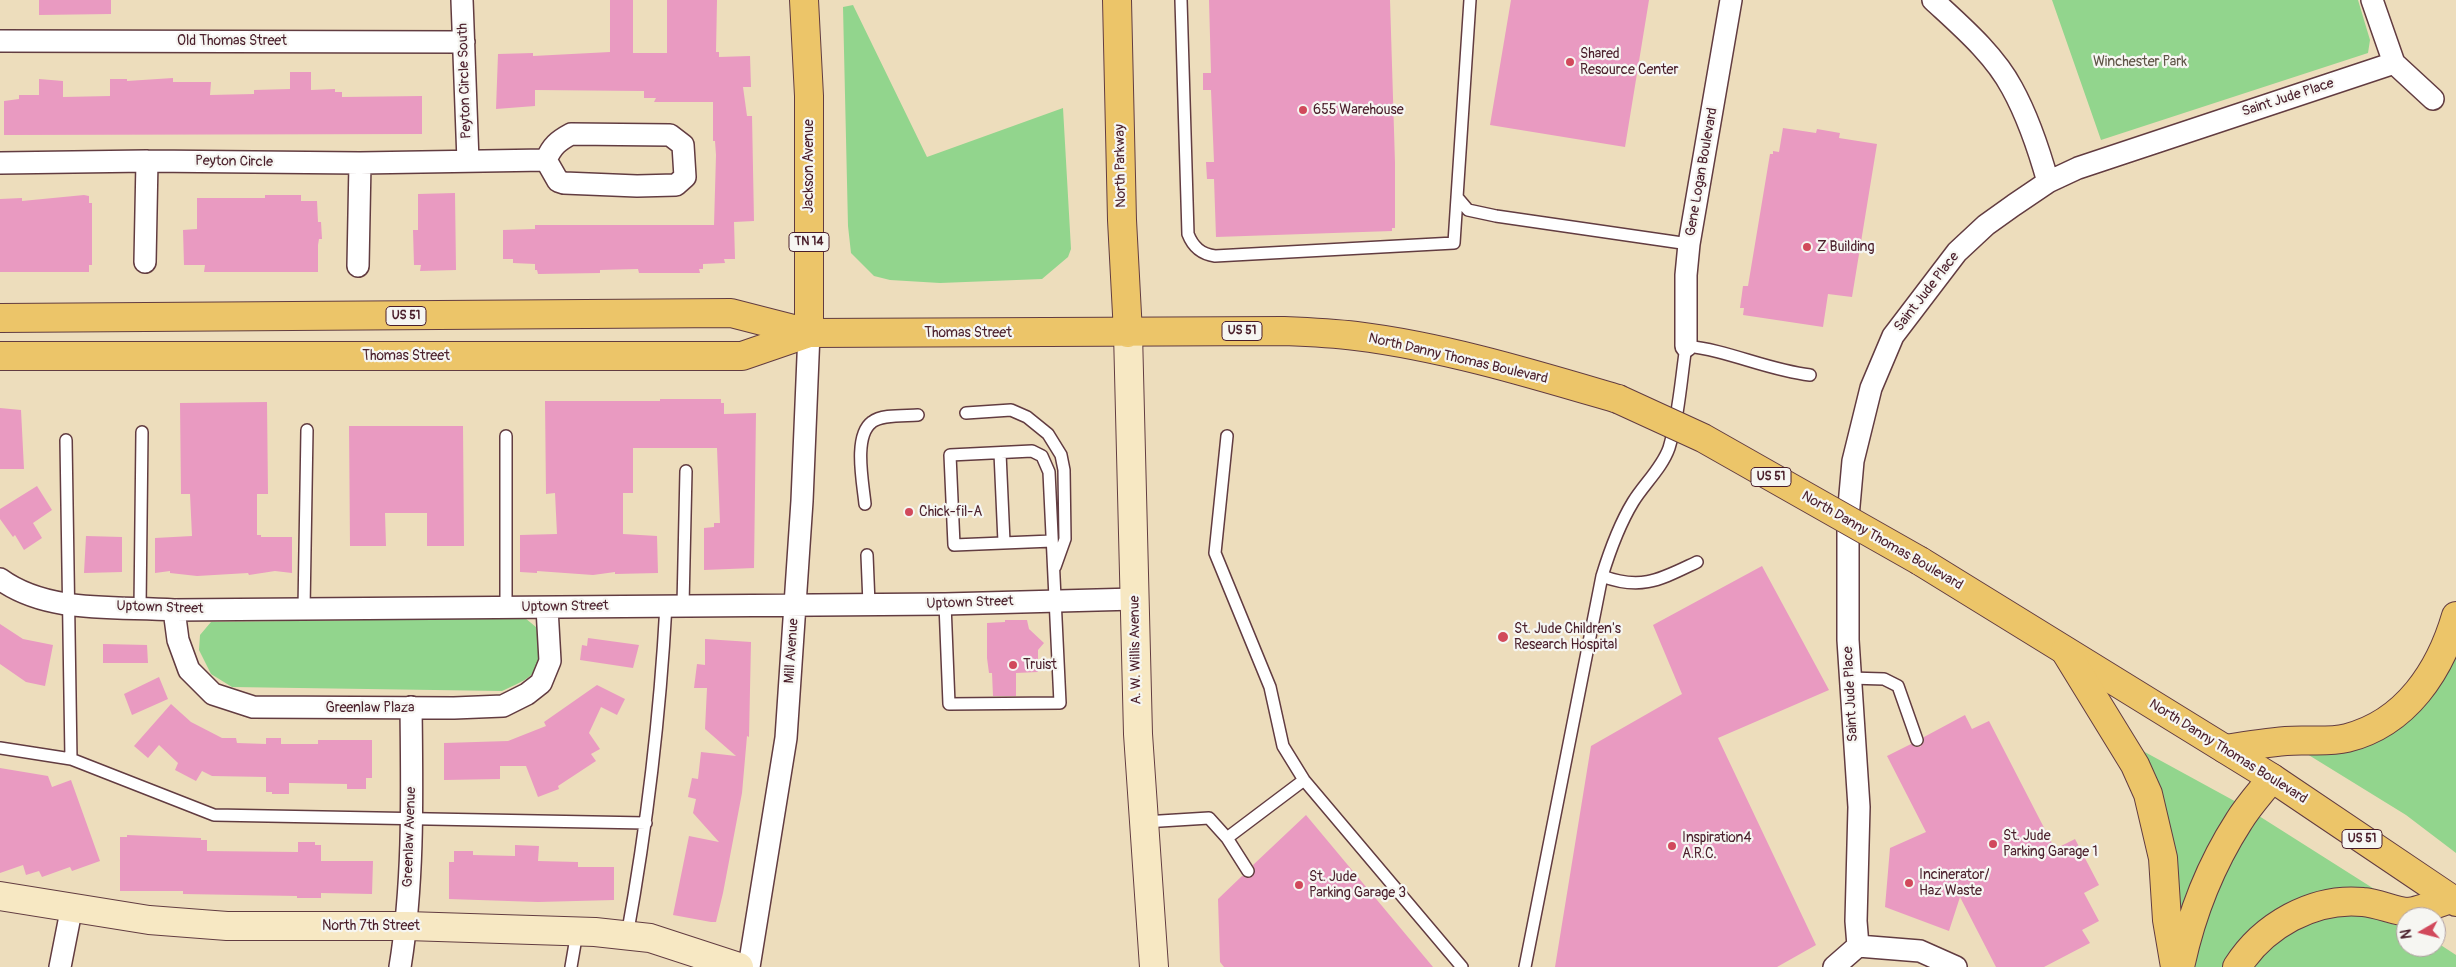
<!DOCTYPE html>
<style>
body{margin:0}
#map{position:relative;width:2456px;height:967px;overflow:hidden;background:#edddbc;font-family:Pangolin,sans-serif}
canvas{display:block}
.north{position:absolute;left:2396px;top:907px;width:50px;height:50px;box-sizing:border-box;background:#f6f6f2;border:1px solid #b1a0a2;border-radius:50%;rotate:262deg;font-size:14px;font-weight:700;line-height:20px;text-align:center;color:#4a1f2b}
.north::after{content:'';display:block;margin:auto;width:18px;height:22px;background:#d1495b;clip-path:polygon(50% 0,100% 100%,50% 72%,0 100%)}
</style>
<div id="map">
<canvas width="2456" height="967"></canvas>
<div class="north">N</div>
</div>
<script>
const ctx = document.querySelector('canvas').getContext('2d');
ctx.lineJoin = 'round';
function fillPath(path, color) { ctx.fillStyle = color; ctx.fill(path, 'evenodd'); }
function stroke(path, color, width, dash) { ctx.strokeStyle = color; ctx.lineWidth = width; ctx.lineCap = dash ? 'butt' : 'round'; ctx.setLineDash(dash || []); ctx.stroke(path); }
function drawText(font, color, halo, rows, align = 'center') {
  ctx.font = font + ' Pangolin,sans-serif'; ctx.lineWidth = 4.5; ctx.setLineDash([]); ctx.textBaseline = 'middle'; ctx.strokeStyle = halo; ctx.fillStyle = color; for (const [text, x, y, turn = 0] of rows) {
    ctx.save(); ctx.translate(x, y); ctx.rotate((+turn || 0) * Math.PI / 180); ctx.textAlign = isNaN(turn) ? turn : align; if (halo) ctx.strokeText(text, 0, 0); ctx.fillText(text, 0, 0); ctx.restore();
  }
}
const green = new Path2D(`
 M2052 0H2358L2370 40 2368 53 2101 140Z
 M853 5 927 157 1063 108 1071 249 1068 257 1042 279 940 283 890 280 874 276 851 253 848 226 843 7Z
 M525 618 542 632C539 673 540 674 502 691L232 687 211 674 199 650 200 635 211 622Z
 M2456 644V853L2406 815 2307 754 2310 750 2337 749Z
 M2132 745 2240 804 2211 839 2178 923Z
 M2259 816 2390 899 2345 893 2227 967H2192C2208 916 2219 854 2259 816Z
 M2385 913V922L2406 928V947H2436V942L2456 955V967H2253C2293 920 2326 915 2385 913Z`);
const building = new Path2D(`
 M39 0H111V14L39 15Z
 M610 0H633V53H667V0H717L716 52H719V57L750 56 751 87H743L747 116H752L754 221 734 222 735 259H724L725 263 703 264V269H699L700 273H639L638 269 600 270V273L538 274 537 270H535V264L513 263V259H503V230L535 229V225H714L716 155 715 141H713V102H654L656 98H644V91L535 90V106L496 109 498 54 533 53V56L610 52Z
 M1209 0H1390L1395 163V228H1392V231L1216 237 1214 179H1207L1206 162H1214L1211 90H1203V73H1211Z
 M1511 0H1649L1625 147 1490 125Z
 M290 72H311V90L335 89V92H342V97L422 96V134L4 135V101L19 99V95H39V79L63 81V97L110 96V79H127V81L173 78V82H211L210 95 254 94V90L290 89Z
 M1783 128 1816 133 1817 129 1840 133 1839 138 1877 144 1852 297 1828 294 1823 327 1743 315 1744 308H1740L1743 286H1748L1770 154H1773V151L1779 152Z
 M455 193 456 270 420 271 421 265H414L413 230H418V194Z
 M84 195 89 196V203H92V265H89V272H0V199L22 198V201Z
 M265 195H301V201H317L318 222H321L322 239H319L318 245V272H204L205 265H184L183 230 197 229V198H265Z
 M660 399H721V403H724V414L756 413 754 568 704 570V528L714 527V523H720L717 448H633V493H623V534L657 536 658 573 615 574V572L593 575 537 571V573L520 572V535L557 534 555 493 546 494 545 401H660Z
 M267 402 268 494H257V535H261V537H292V573L275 571 249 575 248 573 197 576 170 573V571L155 573V538L192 536 190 494H181L180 403Z
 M0 408 21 410 24 469H0Z
 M349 426H463L464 546H427V513H385L386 546H350Z
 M37 486 52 510 33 523 42 538 24 550 15 535 13 537 0 519V509Z
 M86 536 122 537V572L84 573Z
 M1762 566 1829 690 1718 738 1816 945 1777 967H1555L1591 746 1682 694 1653 625Z
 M1005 620H1027L1029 629 1044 643 1038 650V672L1016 673V696H993L992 673H989L987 658V623L1005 622Z
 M0 624 23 639 53 645 45 686 26 682 0 664Z
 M588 638 639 645 633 668 580 660 582 645 587 646Z
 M705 639 751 642 749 737 747 736 742 793 723 893 716 922H711L673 915 689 836 719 842 693 813 696 799 688 797 692 778 698 779 701 752 736 756 705 729 707 688H694L697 664 705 665Z
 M103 644 147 645 148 663H103Z
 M159 677 168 699 132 715 124 694Z
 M597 685 625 699 617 715 601 707 589 733 600 749 591 754 596 761 558 786 559 789 538 797 526 766H500V779L444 780V743L508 741 546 726 544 722Z
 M171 704 191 722 222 738H236L237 743 266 744V738H281V744H318V740H372V778H366V789H347V784L289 783V794H272V792H266V777L212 776 202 771 196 781 175 770 178 763 159 745 148 758 134 746Z
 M1965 715 1972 729 1989 721 2055 849 2075 839 2099 885 2084 893 2099 921 2082 930 2090 943 2044 967H1996L1960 897 1949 931 1885 907 1890 848 1926 832 1887 756 1911 744 1915 747H1920L1924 742V737Z
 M0 768 48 776 52 787 71 780 100 861 72 871 70 867 42 877 39 871 26 875 23 865 0 873Z
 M1306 815 1433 967H1224L1220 962 1218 899 1242 876 1248 878 1252 877 1255 871 1253 865Z
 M127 835 201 838V840H207V851L298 852V842H315V845H321V861H373L372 894 321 893V898H297V896L183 894V891H120V837H127Z
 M515 845 539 846 538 861 578 862V867H614V900L538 902 449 899V862H454V851H473V855L515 856Z`);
const lane = new Path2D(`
 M1181 0 1188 234C1193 247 1201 254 1215 256L1454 243 1470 0
 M1457 197 1468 210 1496 216 1689 244
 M966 413 1011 410 1027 417 1048 434 1061 455 1064 470 1065 539 1055 567
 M506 436V608
 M1227 436 1215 553 1270 687 1283 746 1304 780 1462 967
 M66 440 71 759
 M1000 453 1004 542
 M865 504C863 483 853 436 872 422 882 414 905 416 918 415
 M867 555 869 604
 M1602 576C1642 591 1661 579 1697 562
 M945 604 949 704 1060 703 1049 472 1042 456 1032 451 950 455 954 545 1052 541
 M683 605 686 471
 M140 608 142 432
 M304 609 307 430
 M1850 678 1884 679 1898 686 1917 740
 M0 748 71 759 214 815 646 823
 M1144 822 1209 818 1227 838 1304 780
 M1227 838 1248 871
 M627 936C647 826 660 716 666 605
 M571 967 577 932
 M1525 967 1602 576C1610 550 1619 525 1633 502 1644 484 1662 468 1669 448 1679 415 1681 379 1686 346 1728 350 1767 370 1810 375`);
const street = new Path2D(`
 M462 0 468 161
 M1933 0C1961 26 1994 54 2012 88 2028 117 2039 150 2048 182
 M2372 0 2394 63
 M0 41 464 42
 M571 134 670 135 683 145 685 177 676 185 637 186 564 183 558 181 546 160C552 146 558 141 571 134Z
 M0 163 147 161 360 163 546 160
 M145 262 147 161
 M358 266 360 163
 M1686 346V275L1689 244 1731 0
 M0 579C48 614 117 606 174 610L945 604 1135 599
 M174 610 178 640 189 670 213 694 253 707 454 708 503 706 527 694 541 683 550 661 547 608
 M1858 946 1920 951 1956 967
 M60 967 72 906
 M400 967C414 881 412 794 411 707
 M749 967 786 738 802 501 809 333
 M1834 967 1858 946 1856 921 1859 807 1848 640V517L1853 461 1871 388 1893 336 1957 252 1986 225 2014 205 2048 182 2078 168 2394 63 2433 99`);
const secondary = new Path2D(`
 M1128 333 1138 734 1154 967
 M0 896 149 920 227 926H407L595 932 650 938 739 967`);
const primary = new Path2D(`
 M804 0 809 96V333
 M1117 0 1122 220 1128 333
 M0 318 731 313 809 333 1284 331C1308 332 1332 333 1356 336 1445 347 1533 374 1618 399
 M0 356H742L809 333
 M1920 561 2272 778 2456 902`);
const highway = new Path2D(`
 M2065 651 2135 765 2148 794 2163 858 2167 920 2175 967
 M2225 749C2245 746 2265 743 2286 741 2306 739 2326 743 2347 738 2406 723 2440 671 2456 616
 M2180 967C2191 915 2210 866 2239 821 2248 806 2261 792 2272 778
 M2237 967C2263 926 2313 897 2363 902 2377 903 2395 911 2407 912 2418 912 2440 902 2451 899`);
const primaryBridge = new Path2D(`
 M1618 399 1703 438 1920 561`);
const markers = [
 [1570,62,5,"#d1495b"],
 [1303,110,5,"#d1495b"],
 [1807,247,5,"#d1495b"],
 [909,512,5,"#d1495b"],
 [1503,637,6,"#d1495b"],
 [1013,665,5,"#d1495b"],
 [1993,844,5,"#d1495b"],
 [1672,846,5,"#d1495b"],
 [1909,883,5,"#d1495b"],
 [1299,885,5,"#d1495b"]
];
const shields = [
 [809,242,40],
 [406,316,40],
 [1242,331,40],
 [1771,477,40],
 [2362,839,40]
];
const shieldNames = [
 ["TN 14",809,242],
 ["US 51",406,316],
 ["US 51",1242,331],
 ["US 51",1771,477],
 ["US 51",2362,839]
];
const streetNames = [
 ["Old Thomas Street",232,41],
 ["Peyton Circle South",465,81,-92],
 ["Saint Jude Place",2288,98,-18],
 ["Peyton Circle",234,162,1],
 ["Jackson Avenue",809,166,-90],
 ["North Parkway",1121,166,-91],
 ["Gene Logan Boulevard",1702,172,-80],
 ["Saint Jude Place",1927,292,-52],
 ["Thomas Street",968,333],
 ["Thomas Street",406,356],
 ["North Danny Thomas Boulevard",1458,359,13],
 ["North Danny Thomas Boulevard",1882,541,30],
 ["Uptown Street",970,603,-2],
 ["Uptown Street",565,607,-1],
 ["Uptown Street",160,608,2],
 ["A. W. Willis Avenue",1136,650,-91],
 ["Mill Avenue",792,651,-86],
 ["Saint Jude Place",1851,694,-93],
 ["Greenlaw Plaza",370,708],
 ["North Danny Thomas Boulevard",2228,752,32],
 ["Greenlaw Avenue",410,837,-88],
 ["North 7th Street",371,926]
];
const poiNames = [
 ["Shared",1580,54],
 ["Resource Center",1580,70],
 ["655 Warehouse",1313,110],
 ["Z Building",1817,247],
 ["Chick-fil-A",919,512],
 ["St. Jude Children's",1514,629],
 ["Research Hospital",1514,645],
 ["Truist",1023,665],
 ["St. Jude",2003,836],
 ["Parking Garage 1",2003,852],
 ["Inspiration4",1682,838],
 ["A.R.C.",1682,854],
 ["Incinerator/",1919,875],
 ["Haz Waste",1919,891],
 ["St. Jude",1309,877],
 ["Parking Garage 3",1309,893]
];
const parkNames = [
 ["Winchester Park",2140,62]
];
fillPath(green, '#92d58d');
fillPath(building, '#e99ac1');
stroke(lane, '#623c41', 14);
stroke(street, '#623c41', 24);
stroke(secondary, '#623c41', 30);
stroke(primary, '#623c41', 30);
stroke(highway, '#623c41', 30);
stroke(lane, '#fff', 11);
stroke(street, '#fff', 21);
stroke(secondary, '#f7e8c3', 28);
stroke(primary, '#ecc569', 28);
stroke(highway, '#ecc569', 28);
stroke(primaryBridge, '#623c41', 30, []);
stroke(primaryBridge, '#ecc569', 28);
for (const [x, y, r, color] of markers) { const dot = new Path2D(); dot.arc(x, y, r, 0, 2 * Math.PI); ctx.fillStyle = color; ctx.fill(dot); stroke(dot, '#f6f6f2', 2); }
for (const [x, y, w] of shields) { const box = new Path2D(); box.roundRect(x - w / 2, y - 9.5, w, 19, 4); ctx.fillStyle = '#f6f6f2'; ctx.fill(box); stroke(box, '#4a1f2b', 1); }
drawText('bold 12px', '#4a1f2b', null, shieldNames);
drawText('14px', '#4a1f2b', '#f6f6f2', streetNames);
drawText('14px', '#4a1f2b', '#f6f6f2', poiNames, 'left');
drawText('14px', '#605648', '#f6f6f2', parkNames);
</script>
